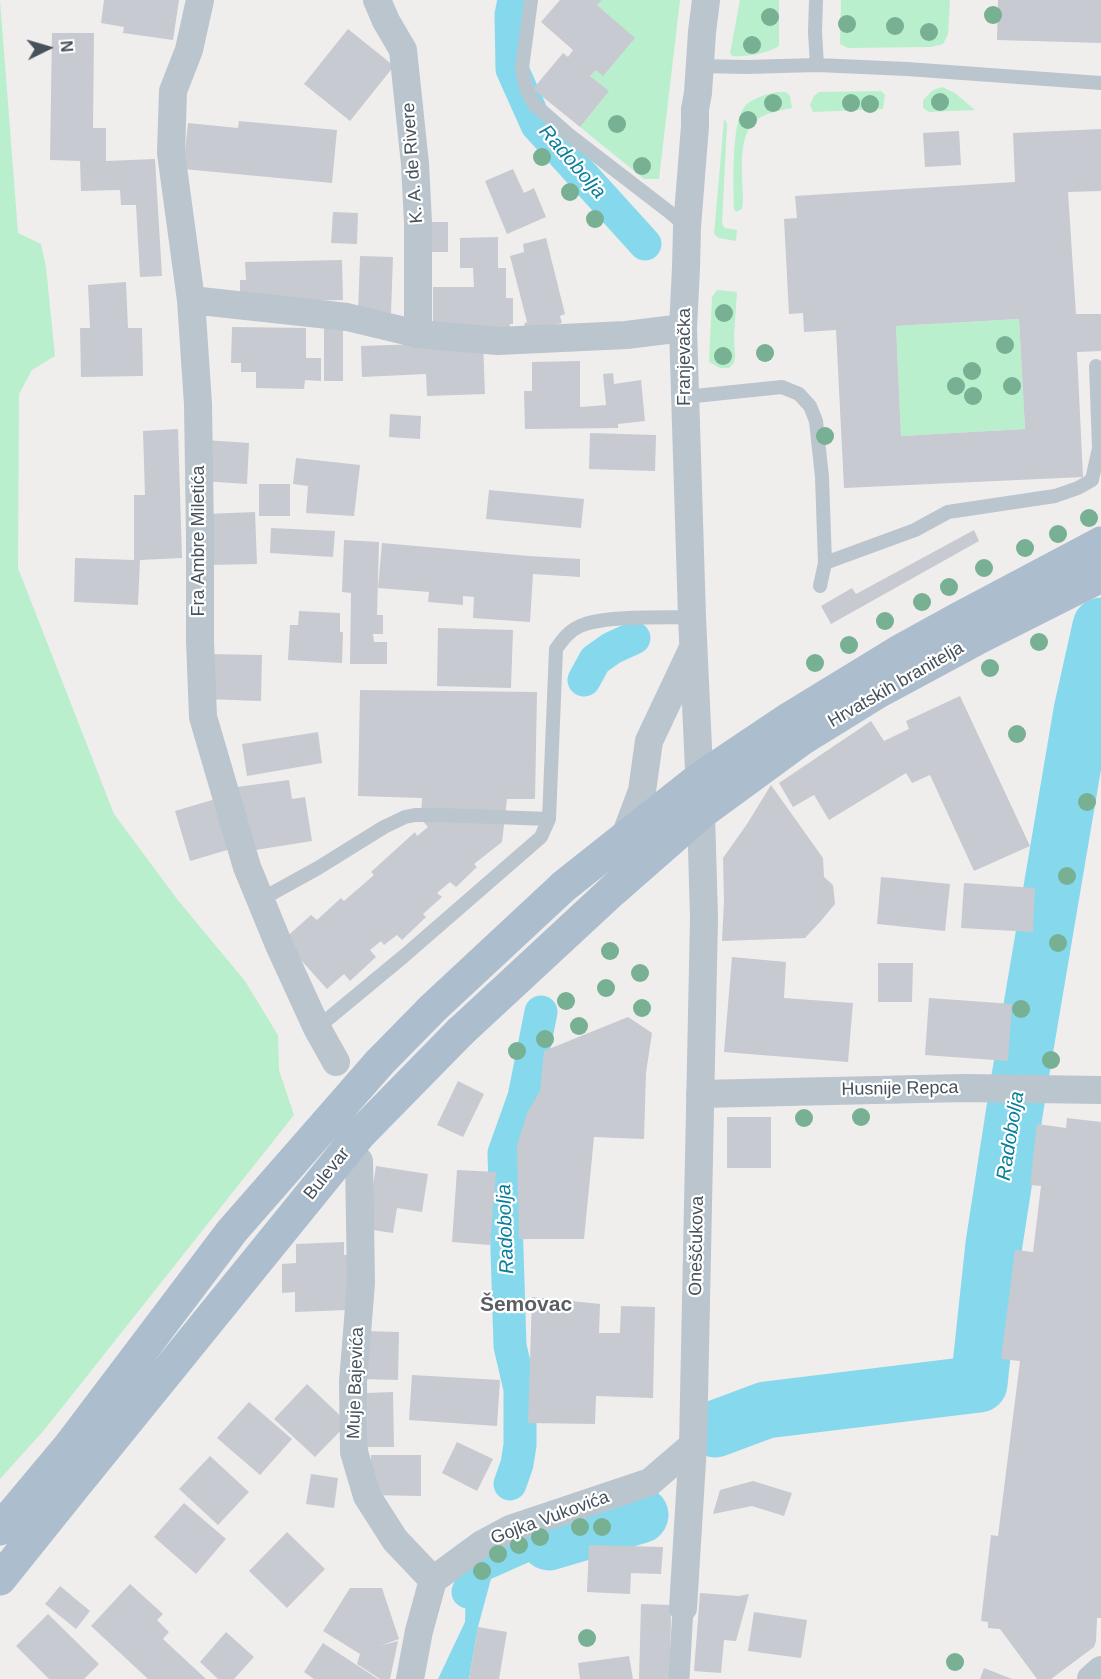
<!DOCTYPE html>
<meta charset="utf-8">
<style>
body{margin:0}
#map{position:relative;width:1101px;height:1679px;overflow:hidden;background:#f0eded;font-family:Helvetica,sans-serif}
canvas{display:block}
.north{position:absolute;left:18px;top:18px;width:60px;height:60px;-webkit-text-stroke:4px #fff;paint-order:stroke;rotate:85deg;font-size:16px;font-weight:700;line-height:24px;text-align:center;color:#45515b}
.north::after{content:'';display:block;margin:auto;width:21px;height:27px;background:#45515b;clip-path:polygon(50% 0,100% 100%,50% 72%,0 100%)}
</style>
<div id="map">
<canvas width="1101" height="1679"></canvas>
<div class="north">N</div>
</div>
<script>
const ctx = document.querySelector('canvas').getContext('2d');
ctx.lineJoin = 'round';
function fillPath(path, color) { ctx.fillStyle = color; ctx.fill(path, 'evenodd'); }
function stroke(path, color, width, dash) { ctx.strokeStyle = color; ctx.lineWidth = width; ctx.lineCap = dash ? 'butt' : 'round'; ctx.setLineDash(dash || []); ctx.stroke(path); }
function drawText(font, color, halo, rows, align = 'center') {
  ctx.font = font + ' Helvetica,sans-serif'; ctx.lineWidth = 4.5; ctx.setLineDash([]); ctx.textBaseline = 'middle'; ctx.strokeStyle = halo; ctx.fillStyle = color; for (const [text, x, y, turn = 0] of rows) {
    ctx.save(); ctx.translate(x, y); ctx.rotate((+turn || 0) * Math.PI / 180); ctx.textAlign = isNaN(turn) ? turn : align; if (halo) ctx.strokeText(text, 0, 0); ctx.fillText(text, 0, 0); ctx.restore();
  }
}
const green = new Path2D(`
 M0 0 18 233 41 244 46 267 55 356 32 370 19 394 18 568 114 814 177 899 245 981 278 1035 279 1070 294 1115 45 1429 0 1479Z
 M602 0H680L659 179H644L580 127 608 91 590 76 596 70 634 38 597 5Z
 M740 0H779V46C766 54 747 57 732 56L730 53Z
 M841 0H950L948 34 943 44 931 47 848 48 840 44Z
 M942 87 955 93 975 110 929 112 923 108V100L933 90Z
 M881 91 885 95 883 109 813 112 810 105 814 96 819 92Z
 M777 92H786L790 96 792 108C782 110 770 112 761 117 735 130 743 176 743 200L742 209 736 212 734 209C734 187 730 118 747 104 754 98 767 94 777 92Z
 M724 120H725L727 124 722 224 725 228 737 230 736 241 719 238 714 234Z
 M717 290 737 292 734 335 735 356 734 363 729 368H720L709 362 712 297Z
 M1019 319 1025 429 901 436 896 326Z`);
const water = new Path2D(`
 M618 1517 635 1523 563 1547 491 1579 478 1627 469 1679H438L465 1622 466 1586 505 1544Z`);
const canal = new Path2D(`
 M514 0 511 15 512 69 537 125 645 244
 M584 680 595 660 612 648 634 638
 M510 1484 517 1464 520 1445V1389L510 1346 504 1153 524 1097 541 1012
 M468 1592 482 1554`);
const river = new Path2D(`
 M715 1429 766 1410 979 1384 994 1244 1018 1089 1082 711 1101 626
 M549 1542 640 1515`);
const building = new Path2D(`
 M104 0H179L173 40 123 33 124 27 101 23Z
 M560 0H602L597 5 635 38 603 76 596 70 590 76 609 91 580 127 533 89 563 53 568 57 573 50 541 22Z
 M998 0H1101V43L997 40Z
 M348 29 394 66 350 121 304 84Z
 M52 33H94L93 128H106V161L155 159 162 276 140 277 136 205H121L120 190 81 191 80 161 50 160Z
 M239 121 337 130 332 183 183 169 188 123 238 128Z
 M1101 129V191L1068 192 1076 314H1101V351L1077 352 1083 477 844 488 836 330 804 332 803 313 789 314 784 219 797 218 795 196 1015 182 1013 133ZM1019 319 1025 429 901 436 896 326Z
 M959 131 961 165 925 167 923 133Z
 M513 169 524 193 534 188 546 217 507 234 485 181Z
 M333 212 358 213 357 244 331 243Z
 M424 222H448V252H424Z
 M498 237V268H506V298H513V324H510L509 328H433V287H474L473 268H460V238Z
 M546 238 565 314 560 316 562 323 526 331 524 324 527 322 510 256 524 252 523 244Z
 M360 256 393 257 391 313 358 312Z
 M342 260 343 300 240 302V280H246L245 262Z
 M126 282 128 328H142L143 376 81 377 80 328H90L88 285Z
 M343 325V381H324V326Z
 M232 327 306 328V358H321V381L305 380 304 389 256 388V372H241V363H231Z
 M483 342 485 394 427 396 426 374 362 377 361 346Z
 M580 361V407L606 405 603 374 613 373 614 384 641 380 645 421 618 424V428L525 429 524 391H532V362Z
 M390 414 421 416 420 439 389 437Z
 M178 429 182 558 140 560 138 605 74 602 75 558 134 560V495H145L143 431Z
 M590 433 656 435 655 471 589 469Z
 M205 440 249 443 247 484 202 481Z
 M296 458 360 465 354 516 306 513 308 486 293 484Z
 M259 484H290V516H259Z
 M489 490 584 499 581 528 486 519Z
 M255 512 257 564 208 565 206 514Z
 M271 528 335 531 333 557 270 553Z
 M974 530 979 541 831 624 821 606 852 588 856 594Z
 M344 540 379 542 377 615H383V634H373L374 642H387V664H350L351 593 342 592Z
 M382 543 529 556 580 559V577L533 574 530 622 473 618 474 597 463 596V605L428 602 429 592 378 588Z
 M299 611 340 613V632H343L342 663 288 660 290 625H298Z
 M438 628 513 630 511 688 437 686Z
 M208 654 262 655 261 701 206 699Z
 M360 690 537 692 535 799H507L502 842 474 864 477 867 456 887 450 882 437 893 442 897 423 914 426 917 402 940 397 935 384 945 381 941 370 950 376 957 350 981 344 974 327 989 283 940 311 915 317 920 341 898 344 901 374 875 371 872 415 832 417 836 428 827 421 819 422 798 358 796Z
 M960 696 1030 846 974 871 930 775 912 783 906 773 829 820 814 795 793 807 779 783 871 721 884 741 909 729 906 721Z
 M318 732 322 763 247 776 242 744Z
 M289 780 292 799 305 797 312 841 249 851 229 788Z
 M771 785 823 858 824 877 833 885 835 904 820 922 805 938 722 941 724 901 723 858 747 824Z
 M219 798 234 848 190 861 175 811Z
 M881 877 950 884 945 931 877 924Z
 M964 883 1035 888 1033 932 961 928Z
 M732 957 786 962 784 998 853 1003 848 1062 724 1052Z
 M878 963H913L912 1002H878Z
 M929 998 1012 1004 1008 1061 925 1055Z
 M628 1017 652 1033 646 1073 644 1139 594 1137 584 1239H519L517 1145 528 1111 540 1091 544 1051Z
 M458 1081 484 1094 463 1137 437 1125Z
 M727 1117H771V1168H727Z
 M1067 1118 1101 1122V1618H1097L1096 1641 1094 1647 1051 1679H1037L1000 1629 988 1628V1622L981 1621 991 1535 998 1536 1020 1361 1001 1359 1015 1250 1033 1252 1041 1186 1030 1185 1037 1124 1066 1128Z
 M376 1166 428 1174 422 1212 397 1208 393 1233 366 1229Z
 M457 1170 496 1172 490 1245 452 1242Z
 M344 1242V1255L352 1254 347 1310 295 1312V1292L282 1293V1264L296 1263V1244Z
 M532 1297 600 1304 599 1333H620L621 1306 655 1307 653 1398 596 1396 595 1424 528 1423Z
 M363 1331 399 1332 398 1380 361 1379Z
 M412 1375 500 1380 497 1426 409 1420Z
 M307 1384 348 1423 315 1457 274 1419Z
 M393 1392 394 1447H368L367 1393Z
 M249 1402 292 1439 260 1475 217 1438Z
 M457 1442 493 1459 477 1491 442 1473Z
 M371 1455H421V1496L371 1495Z
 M210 1456 249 1492 218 1525 179 1489Z
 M311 1474 338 1478 334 1508 306 1504Z
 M753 1481 792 1493 784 1516 752 1506 713 1514 720 1490Z
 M184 1503 226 1539 196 1574 154 1537Z
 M287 1532 325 1569 287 1608 249 1571Z
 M589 1545 663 1547 661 1574 631 1573 630 1594 587 1592Z
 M130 1584 163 1614 157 1620 169 1632 163 1639 206 1679H148L91 1626Z
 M60 1586 90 1611 76 1629 45 1604Z
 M350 1588H382L399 1639 380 1646 398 1641 390 1679H380L357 1664 360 1654 323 1631Z
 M700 1593 739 1596 749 1594 736 1641 724 1640 721 1673 694 1671Z
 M641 1604 671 1605 670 1679H639Z
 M754 1612 807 1620 801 1658 748 1651Z
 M48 1614 99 1664 84 1679H49L16 1646Z
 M478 1627 507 1632 499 1679H469Z
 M226 1632 254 1657 234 1679H218L200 1662Z
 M323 1643 378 1679H314L304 1672Z
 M629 1656 633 1679H580L578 1663Z
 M984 1668 1012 1679H980Z`);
const service = new Path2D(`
 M531 0 522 68 526 88 534 104 568 134 668 211 687 227
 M816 0 815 32 817 65
 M700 66 746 67 817 65 907 69 1101 83
 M685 397 782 387 799 394 810 406 816 421 822 477 825 563 820 586
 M825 563 915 530 948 512 1055 496 1078 488 1092 480 1099 448 1096 366
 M260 900 318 868 384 827 405 817 415 815H440L549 819
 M317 1028 404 956 541 837 549 819 556 649C563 639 569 631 580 626 605 615 662 618 692 617`);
const pedestrian = new Path2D(`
 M679 1679 683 1608`);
const minor = new Path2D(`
 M200 0 189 50 173 91 171 153 191 300 198 404 200 536V641L203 717 247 867 279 945 317 1028 336 1062
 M377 0 386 21 403 50 415 164 418 223V334
 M191 300 347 317 418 334 498 341 626 335 683 328
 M624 839 642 791 649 741 692 650
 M700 1094 964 1088 1101 1090
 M359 1161 361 1283 353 1382 354 1452 367 1496 395 1540 433 1580
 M683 1608 693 1445 704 918 701 813 692 617 683 328 686 268 687 227 695 126V109L698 93 702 32 706 0
 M410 1679 419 1631 433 1580 482 1544 510 1529 650 1482 693 1445
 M1091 1679 1101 1670`);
const primary = new Path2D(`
 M564 886 699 779 790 718 898 652 956 620 1101 543
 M460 1032 612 891 701 813 802 739 878 692 982 636 1101 576
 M0 1529 71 1444
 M0 1579 85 1473`);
const primaryBridge = new Path2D(`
 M71 1444 232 1231 344 1103 380 1062 433 1008 564 886
 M85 1473 359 1135 460 1032`);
const trees = [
 [993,15],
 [770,17],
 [847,24],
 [895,26],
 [929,32],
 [752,45],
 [940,102],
 [773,103],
 [851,103],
 [870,104],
 [748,120],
 [617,124],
 [542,157],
 [642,166],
 [570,192],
 [595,219],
 [724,313],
 [1005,345],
 [765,353],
 [723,356],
 [972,371],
 [956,386],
 [1012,386],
 [973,396],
 [825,436],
 [1089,518],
 [1058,534],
 [1025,548],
 [984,568],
 [949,587],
 [922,602],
 [885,621],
 [1039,642],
 [849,645],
 [815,663],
 [990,668],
 [1017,734],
 [1087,802],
 [1067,876],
 [1058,943],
 [610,951],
 [640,973],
 [606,988],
 [566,1001],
 [642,1008],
 [1021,1009],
 [579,1026],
 [545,1039],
 [517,1051],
 [1051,1060],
 [861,1117],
 [804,1118],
 [580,1527],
 [602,1527],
 [540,1537],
 [519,1545],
 [498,1554],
 [482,1571],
 [587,1638],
 [955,1662]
];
const streetNames = [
 ["K. A. de Rivere",413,163,-94],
 ["Franjevačka",685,357,-90],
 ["Fra Ambre Miletića",199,541,-90],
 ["Hrvatskih branitelja",896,685,-30],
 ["Husnije Repca",900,1089,-1],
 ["Bulevar",327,1174,-51],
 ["Oneščukova",697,1246,-89],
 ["Muje Bajevića",356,1383,-88],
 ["Gojka Vukovića",550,1518,-20]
];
const waterNames = [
 ["Radobolja",572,162,49],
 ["Radobolja",1011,1136,-81],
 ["Radobolja",506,1229,-92]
];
const quarterNames = [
 ["Šemovac",526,1305]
];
fillPath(green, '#baefce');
fillPath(water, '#86d9ed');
stroke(canal, '#86d9ed', 33);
stroke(river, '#86d9ed', 57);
fillPath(building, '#c7cad0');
stroke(service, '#bbc5cd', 14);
stroke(pedestrian, '#bbc5cd', 21);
stroke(minor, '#bbc5cd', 28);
stroke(primary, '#acbdcd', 33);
stroke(primaryBridge, '#acbdcd', 33);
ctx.fillStyle = '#77b092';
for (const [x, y] of trees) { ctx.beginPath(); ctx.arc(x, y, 9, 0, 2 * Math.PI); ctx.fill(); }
drawText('18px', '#45515b', '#fff', streetNames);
drawText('italic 20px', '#0a7e9b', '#fff', waterNames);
drawText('bold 21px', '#5a5e62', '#fff', quarterNames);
</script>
